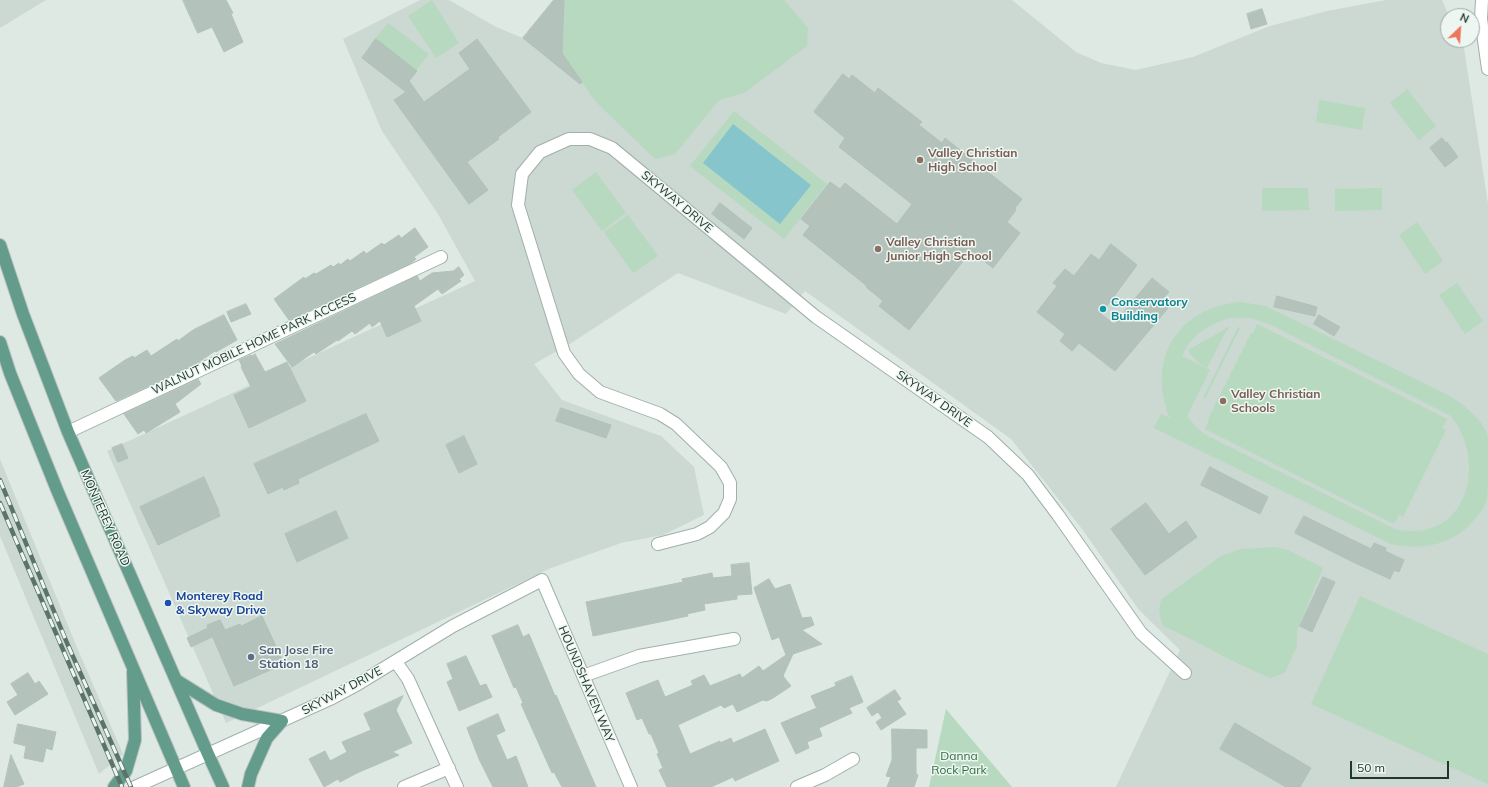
<!DOCTYPE html>
<style>
body{margin:0}
#map{position:relative;width:1488px;height:787px;overflow:hidden;background:#dee9e3;font-family:Mulish,sans-serif}
canvas{display:block}
.north{position:absolute;left:1440px;top:8px;width:40px;height:40px;box-sizing:border-box;background:#eef6f1;border:1px solid #9caaa4;border-radius:50%;rotate:25deg;font-size:11px;font-weight:700;line-height:16px;text-align:center;color:#203730}
.north::after{content:'';display:block;margin:auto;width:14px;height:18px;background:#eb765a;clip-path:polygon(50% 0,100% 100%,50% 72%,0 100%)}
.scale{position:absolute;left:1350px;top:761px;width:99px;height:18px;box-sizing:border-box;border:2px solid #203730;border-top:0;padding-left:5px;font-size:12px;line-height:14px;white-space:nowrap;color:#203730;-webkit-text-stroke:3px #eef6f1;paint-order:stroke}
</style>
<div id="map">
<canvas width="1488" height="787"></canvas>
<div class="north">N</div>
<div class="scale">50 m</div>
</div>
<script>
const ctx = document.querySelector('canvas').getContext('2d');
ctx.lineJoin = 'round';
function fillPath(path, color) { ctx.fillStyle = color; ctx.fill(path, 'evenodd'); }
function stroke(path, color, width, dash) { ctx.strokeStyle = color; ctx.lineWidth = width; ctx.lineCap = dash ? 'butt' : 'round'; ctx.setLineDash(dash || []); ctx.stroke(path); }
function drawText(font, color, halo, rows, align = 'center') {
  ctx.font = font + ' Mulish,sans-serif'; ctx.lineWidth = 3; ctx.setLineDash([]); ctx.textBaseline = 'middle'; ctx.strokeStyle = halo; ctx.fillStyle = color; for (const [text, x, y, turn = 0] of rows) {
    ctx.save(); ctx.translate(x, y); ctx.rotate((+turn || 0) * Math.PI / 180); ctx.textAlign = isNaN(turn) ? turn : align; if (halo) ctx.strokeText(text, 0, 0); ctx.fillText(text, 0, 0); ctx.restore();
  }
}
const built = new Path2D(`
 M0 0H46L0 28Z
 M420 0H449L496 27 523 38 554 0H1012L1076 52 1101 63 1136 70 1193 57 1270 26 1327 11 1386 0H1442L1449 16 1448 40H1460L1464 48 1488 204V787H1116L1180 650 1139 610 1082 529 1011 439 805 291 786 314 678 273 573 342 534 364 562 400 661 436 694 467 704 515 663 535 621 543 551 568 226 723 107 451 475 281 438 214 382 131 343 39Z
 M0 459 76 645 123 754 99 774 0 536Z`);
const green = new Path2D(`
 M432 0 459 43 436 58 408 16Z
 M564 0H784L808 28 807 46 744 93 719 100 675 154 655 159 595 101 562 53Z
 M388 23 429 54 411 77 370 45Z
 M1407 89 1436 126 1419 140 1390 103Z
 M1319 100 1365 108 1362 130 1316 122Z
 M734 111 827 184 784 239 690 166Z
 M596 172 626 213 602 231 572 190Z
 M1262 188H1308L1309 210 1262 211Z
 M1382 188V210L1335 211V189Z
 M628 215 658 256 633 273 604 232Z
 M1417 222 1443 261 1425 274 1399 235Z
 M1457 283 1483 321 1465 334 1439 295Z
 M1240 302 1265 306 1276 311 1450 396C1464 405 1485 421 1488 438 1488 448 1488 459 1488 469 1488 478 1488 491 1487 500 1485 507 1479 514 1474 520 1453 545 1421 551 1391 544L1154 428 1161 414 1170 418C1146 360 1177 308 1240 302ZM1230 318H1250L1269 324 1451 416C1488 462 1468 545 1395 529L1204 434 1196 427 1187 416 1210 370 1182 356C1191 335 1209 324 1230 318Z
 M1257 324 1447 419 1442 428 1446 430 1403 517 1399 515 1394 524 1205 429 1209 420 1208 419 1251 333H1253Z
 M1226 327H1228L1229 329 1226 331 1207 368C1199 364 1193 358 1188 350L1225 329Z
 M1238 327 1240 328 1205 399 1203 398Z
 M1276 547 1288 550 1323 568 1297 630V646L1285 673 1270 678C1233 663 1200 642 1163 626 1160 616 1157 609 1162 599L1221 556 1241 549Z
 M1360 596 1488 654V784L1311 704Z
 M946 709 1012 787H929Z`);
const water = new Path2D(`
 M733 124 811 185 780 224 703 163Z`);
const building = new Path2D(`
 M183 0H226L233 13 231 14 243 42 224 52 212 27 198 33Z
 M554 0H564L562 53 582 82 580 84 523 38Z
 M1262 9 1267 24 1251 29 1247 14Z
 M376 39 417 71 409 81 424 102 470 69 459 53 477 39 531 112 498 137 499 139 467 162 488 190 469 204 394 100 406 92 362 58Z
 M843 74 849 79 852 75 875 93 878 88 922 122 919 125 942 143 945 138 1022 199 1015 208 1016 210 1007 222 1020 233 993 268 971 251 909 330 879 306 883 301 866 287 867 286 803 235 810 226 801 219 830 182 840 189 845 183 897 224 912 204 839 147 845 138 814 112Z
 M1442 138 1446 143 1447 142 1458 157 1445 167 1430 148Z
 M720 203 752 228 744 239 712 214Z
 M415 228 428 247 414 257 416 259 411 263 289 320 274 299 304 277 305 279 314 273 316 274 331 265 333 267 339 263 340 265 348 259 350 261 364 251 366 254 382 243 384 245 399 235 401 238Z
 M1111 244 1137 265 1101 314 1114 324 1152 278 1169 292 1161 301 1169 307 1115 371 1079 343 1072 351 1060 341 1065 334 1037 312 1057 286 1053 283 1065 269 1074 276 1091 254 1099 260Z
 M459 267 464 275 459 279 461 281 442 294 438 289 414 306 421 321 387 337 380 321 372 327 370 323 355 334 352 331 338 341 337 340 316 354 314 352 292 367 275 344 417 276 420 281 432 273 453 271Z
 M1277 296 1317 307 1315 316 1274 307Z
 M246 304 251 314 231 322 227 312Z
 M224 315 237 340 216 352 215 351 196 364 116 401 99 378 125 360 133 356 134 358 147 350 151 356 177 339 178 341 193 330Z
 M1319 315 1340 327 1334 336 1314 324Z
 M255 354 265 372 287 362 306 401 249 428 234 395 251 387 241 367 242 366 239 360 251 355 252 356Z
 M198 379 201 384 175 404 180 412 146 433 144 430 138 434 124 414Z
 M561 408 611 425 606 438 556 421Z
 M366 414 379 441 298 479 299 483 284 490 283 487 268 494 254 464Z
 M464 436 477 464 459 473 446 445Z
 M122 444 128 458 118 462 112 448Z
 M1210 467 1268 497 1260 514 1201 485Z
 M204 477 219 511H218L220 516 158 545 140 507Z
 M1146 503 1169 534 1186 521 1197 537 1145 575 1111 529Z
 M336 511 348 538 297 562 285 534Z
 M1304 516 1371 549 1374 543 1386 548 1385 551 1404 560 1399 572 1394 570 1390 579 1353 562 1295 533Z
 M749 563 752 594 737 595V599L704 604 705 610 687 614 688 616 593 636 586 602 683 582 682 579 712 573 713 578 732 576 731 565Z
 M1323 577 1335 582 1312 632 1300 626Z
 M769 579 775 589 790 584 802 618 811 617 814 625 802 630 822 644 793 654 783 676 791 686 773 698 767 701 763 700 737 712 733 704 724 708 721 705 678 725 690 754 720 741V743L731 738 733 743 765 729 779 761 735 781 733 777 711 787H667L659 770 663 768 657 754 659 753 651 734H649L642 718 637 720 626 693 658 680 665 697 693 685 691 681 704 675 710 686 740 674 742 678 759 666 763 671 786 655 779 637 772 640 754 588Z
 M262 616 284 664 234 686 213 638 212 637 191 647 187 638 208 628 207 625 220 620 225 630 240 624 241 626Z
 M518 625 523 637 529 634 555 696 556 695 596 787H562L554 772 552 773 521 704 523 703 516 687 514 688 492 636Z
 M466 656 480 686 486 684 492 697 459 711 447 682 453 679 447 664Z
 M28 673 35 684 39 681 48 694 15 715 7 702 18 695 11 684Z
 M852 676 863 702 849 708 852 713 819 728 822 736 807 742 809 748 796 754 781 723 819 707H816L811 696 836 686 835 683Z
 M895 690 901 699 897 701 906 714 881 730 876 722 882 718 878 712 872 716 867 708Z
 M403 696 396 710 412 743 392 752 399 755 357 773 340 782 338 779 324 787 309 759 325 751 330 761 347 752 342 742 371 730 364 714Z
 M498 714 505 731 496 735 507 760 516 756 528 787H493L479 759 467 728Z
 M1235 723 1311 768 1300 787H1286L1220 749Z
 M18 724 56 732 52 750 46 748 43 762 24 758 26 746 14 743Z
 M892 729 927 730V748H916V774L918 775 914 787H887L891 777 886 776 892 760Z
 M11 755 24 784 16 787H4Z`);
const minor = new Path2D(`
 M1482 0 1481 19 1488 69
 M68 432 441 257
 M658 544 697 534 710 527 724 513 730 499V483L721 467 676 424 660 414 600 392 579 374 564 353 518 205 522 174 540 152 569 139H590L612 148 816 317 988 437 1028 475 1058 515 1141 633 1185 673
 M396 662 408 679 457 787
 M583 676 639 656 734 639
 M135 787 332 698 358 684 453 626 542 580 631 787
 M404 787 449 768
 M797 787 825 775 853 759`);
const major = new Path2D(`
 M0 245 23 314 68 432 208 754 223 787
 M0 342 10 373 57 490 184 787
 M176 680 216 705 242 714 282 721
 M114 787 126 771 135 740 133 671
 M248 787 251 774 267 738 282 721`);
const rail = new Path2D(`
 M0 480 67 643 131 787
 M0 503 122 787`);
const markers = [
 [920,160,4,"#8d6e63"],
 [878,249,4,"#8d6e63"],
 [1103,309,4,"#0f9aa8"],
 [1223,401,4,"#8d6e63"],
 [168,603,4,"#1a4fb4"],
 [251,657,4,"#5c6f8a"]
];
const educationNames = [
 ["Valley Christian",928,153],
 ["High School",928,167],
 ["Valley Christian",886,242],
 ["Junior High School",886,256],
 ["Valley Christian",1231,394],
 ["Schools",1231,408]
];
const streetNames = [
 ["SKYWAY DRIVE",677,202,40],
 ["WALNUT MOBILE HOME PARK ACCESS",254,344,-25],
 ["SKYWAY DRIVE",934,399,35],
 ["MONTEREY ROAD",105,518,66],
 ["HOUNDSHAVEN WAY",586,684,67],
 ["SKYWAY DRIVE",342,691,-28]
];
const cultureNames = [
 ["Conservatory",1111,302],
 ["Building",1111,316]
];
const transitNames = [
 ["Monterey Road",176,596],
 ["& Skyway Drive",176,610]
];
const serviceNames = [
 ["San Jose Fire",259,650],
 ["Station 18",259,664]
];
const parkNames = [
 ["Danna",959,756],
 ["Rock Park",959,770]
];
fillPath(built, '#ccd8d2');
fillPath(green, '#b7d9bf');
fillPath(water, '#87c5cc');
fillPath(building, '#b3c3bc');
stroke(building, '#b1c2ba', 1);
stroke(minor, '#a1b0aa', 14);
stroke(major, '#bcc3c1', 14);
stroke(minor, '#fff', 12);
stroke(major, '#649c8b', 12);
stroke(rail, '#5a736b', 4.5);
stroke(rail, '#eef6f1', 3, [9]);
for (const [x, y, r, color] of markers) { const dot = new Path2D(); dot.arc(x, y, r, 0, 2 * Math.PI); ctx.fillStyle = color; ctx.fill(dot); stroke(dot, '#eef6f1', 1.5); }
drawText('bold 12px', '#785e54', '#eef6f1', educationNames, 'left');
drawText('12px', '#203730', '#eef6f1', streetNames);
drawText('bold 12px', '#0d838f', '#eef6f1', cultureNames, 'left');
drawText('bold 12px', '#164399', '#eef6f1', transitNames, 'left');
drawText('bold 12px', '#4e5e75', '#eef6f1', serviceNames, 'left');
drawText('12px', '#2d6c42', '#eef6f1', parkNames);
</script>
